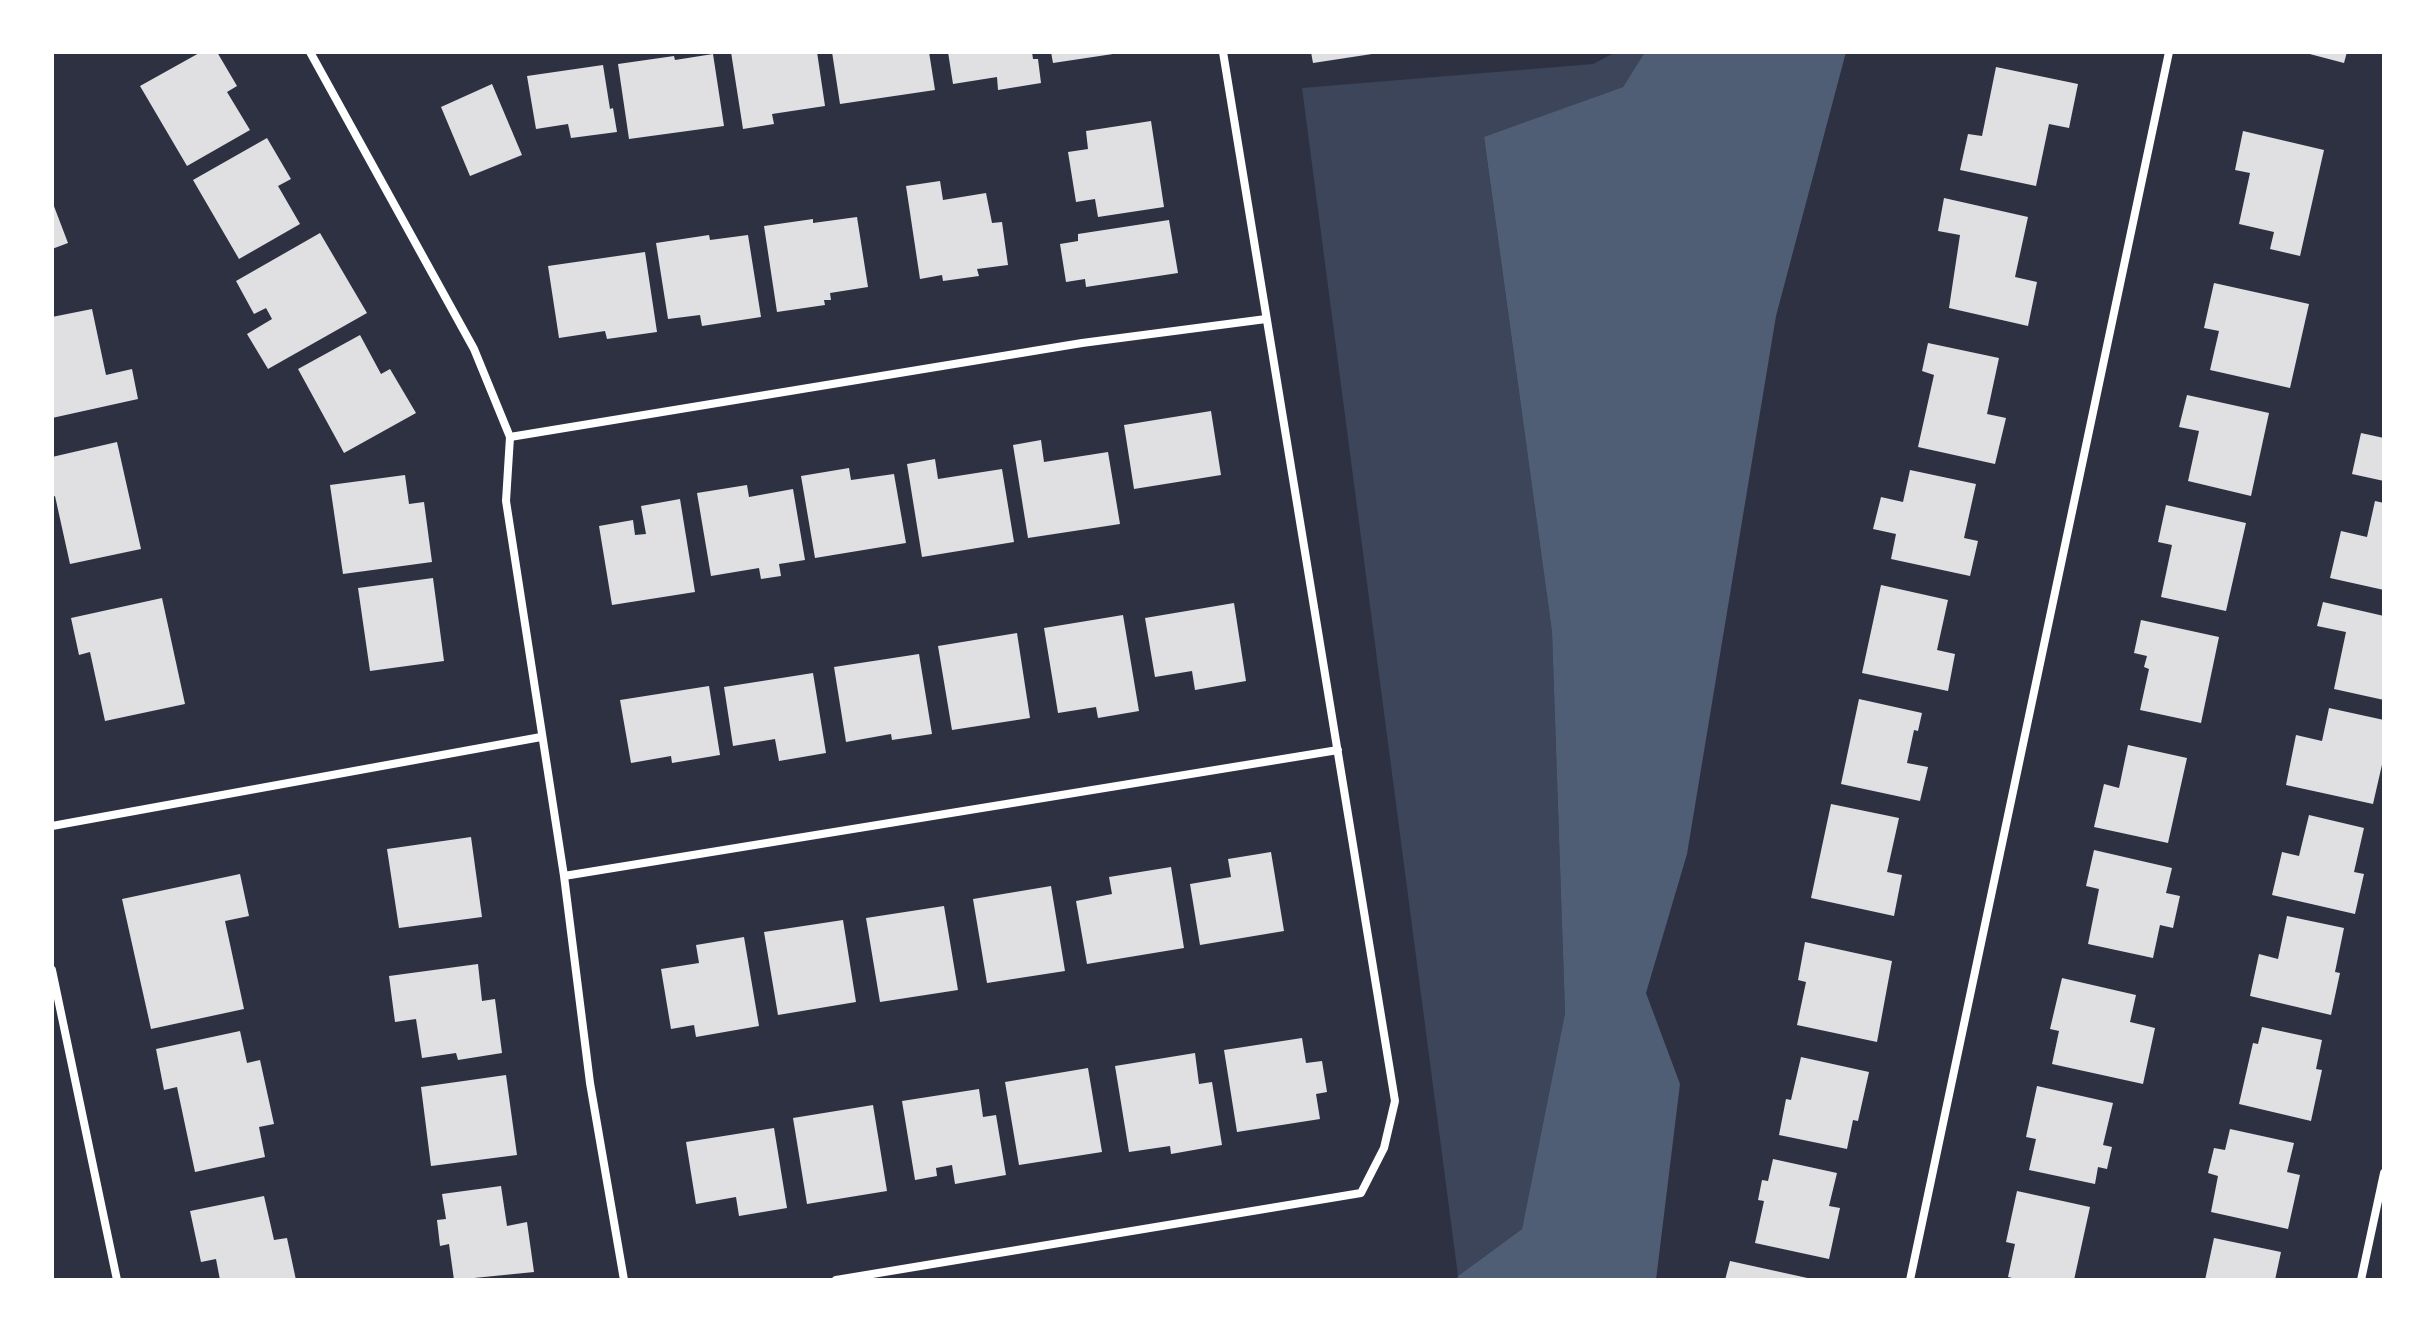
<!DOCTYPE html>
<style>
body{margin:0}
#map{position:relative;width:2436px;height:1332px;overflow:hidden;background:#2d3142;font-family:Mulish,sans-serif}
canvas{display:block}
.frame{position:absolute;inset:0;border:54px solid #fff;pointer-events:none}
</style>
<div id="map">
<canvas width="2436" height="1332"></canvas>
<div class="frame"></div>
</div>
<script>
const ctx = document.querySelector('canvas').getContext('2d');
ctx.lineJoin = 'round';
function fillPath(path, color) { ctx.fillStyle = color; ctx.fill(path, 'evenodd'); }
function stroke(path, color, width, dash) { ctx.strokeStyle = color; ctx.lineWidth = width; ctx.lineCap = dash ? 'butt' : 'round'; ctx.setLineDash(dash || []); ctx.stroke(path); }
const green = new Path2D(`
 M1616 52H1645L1623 87 1484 138 1552 632 1565 1013 1522 1229 1458 1276 1302 88 1593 64Z`);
const water = new Path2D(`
 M1645 52H1846L1776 316 1687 854 1646 993 1680 1084 1656 1280H1457L1458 1276 1522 1229 1565 1013 1552 632 1484 137 1623 87Z`);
const building = new Path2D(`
 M201 52H217L237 86 227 92 250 130 187 166 140 86Z
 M731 52H817L825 106 772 114 774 124 743 129Z
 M832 52H929L935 90 840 104Z
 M948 52H1032L1033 59H1038L1041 83 998 90 997 77 953 84Z
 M1051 52H1112L1113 54 1053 63Z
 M1311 52H1372V54L1313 63Z
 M2302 52H2347L2344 63Z
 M713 54 724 126 629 139 618 64 674 56 675 60Z
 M603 65 610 109 613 108 617 132 571 138 568 124 536 129 527 76Z
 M1996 67 2078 84 2069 128 2049 124 2036 186 1960 170 1968 134 1982 136Z
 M492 84 522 155 470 176 441 107Z
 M1151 121 1164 207 1098 217 1095 199 1076 202 1068 152 1088 149 1086 131Z
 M2243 131 2324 150 2300 256 2270 249 2274 232 2239 224 2250 173 2235 170Z
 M267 138 291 179 278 186 300 224 239 259 193 180Z
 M940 181 943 200 986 193 992 223 1002 222 1008 265 977 269 979 276 943 281 942 275 920 279 906 186Z
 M1944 198 2028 217 2015 277 2037 282 2028 326 1949 308 1960 235 1938 231Z
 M52 201 68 243 52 249Z
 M857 217 868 287 830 293 831 300H824L825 305 777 312 764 226 813 219V223Z
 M1169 220 1178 273 1086 287 1085 279 1066 282 1060 244 1078 241V234Z
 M320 233 367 313 268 369 247 334 272 319 266 308 254 314 236 281Z
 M709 235 710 240 748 235 761 317 702 326 700 315 668 319 656 243Z
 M645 252 657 332 607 339 605 331 559 338 548 266Z
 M2214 283 2309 304 2290 388 2210 370 2219 331 2204 328Z
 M92 309 106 375 132 369 138 399 52 418V317Z
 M360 335 381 374 390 369 416 413 344 453 298 369Z
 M1928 343 1999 358 1987 414 2006 418 1995 464 1918 447 1934 375 1922 371Z
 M2187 395 2269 413 2251 496 2188 481 2199 431 2179 427Z
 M1211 411 1221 475 1134 489 1124 425Z
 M2361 433 2384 438V481L2352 474Z
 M1041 440 1044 462 1108 452 1120 524 1028 538 1013 445Z
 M117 442 141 549 70 564 55 496 52 497V457Z
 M935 459 938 479 1002 469 1014 542 922 557 907 464Z
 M849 468 851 480 894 474 906 543 815 558 801 476Z
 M1910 470 1976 484 1964 538 1978 541 1970 576 1891 559 1896 534 1873 529 1881 497 1903 502Z
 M405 475 409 504 424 502 432 562 343 574 330 485Z
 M747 485 749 497 793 489 805 560 779 564 781 576 761 579 759 568 711 576 697 493Z
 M680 499 695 592 612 605 599 526 633 520 635 535 646 534 641 506Z
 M2375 501 2384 503V590L2330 578 2341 531 2367 537Z
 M2166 505 2246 523 2226 611 2161 597 2172 545 2158 542Z
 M433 578 444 661 370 671 358 588Z
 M1881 585 1948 600 1937 650 1955 654 1948 691 1862 673Z
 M162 598 185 704 105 721 90 652 79 655 71 618Z
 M2323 602 2384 616V700L2334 689 2346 632 2317 626Z
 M1234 603 1246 681 1195 690 1192 671 1155 677 1145 618Z
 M1123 615 1139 711 1098 718 1096 707 1058 713 1044 628Z
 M2141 620 2219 637 2201 723 2140 710 2149 669 2144 667 2147 656 2134 653Z
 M1017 633 1030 718 952 730 938 646Z
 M919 654 932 734 892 740 891 734 846 742 834 667Z
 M813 673 826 753 779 761 775 739 733 746 724 687Z
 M709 686 720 755 672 763 671 756 631 763 620 700Z
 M1859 699 1922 713 1918 731 1914 730 1907 763 1928 767 1920 801 1841 784Z
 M2329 708 2384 720V756L2373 804 2286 785 2296 735 2322 741Z
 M2128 745 2187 758 2168 843 2094 827 2104 784 2119 788Z
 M1831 804 1899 818 1887 872 1902 875 1894 916 1811 898Z
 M2309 815 2364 828 2354 872 2364 874 2355 914 2272 895 2282 852 2299 856Z
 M471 837 482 917 399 928 387 849Z
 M2094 850 2172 868 2166 893 2180 896 2173 928 2160 925 2153 958 2088 944 2099 889 2086 886Z
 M1271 852 1284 931 1200 945 1190 884 1231 877 1228 859Z
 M1171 867 1184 948 1087 964 1076 901 1112 894 1109 877Z
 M240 874 249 916 225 921 244 1009 151 1029 122 899Z
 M1051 886 1065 971 987 983 973 899Z
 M944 906 958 990 880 1002 866 918Z
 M2287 916 2344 928 2335 972 2340 973 2331 1015 2250 996 2259 954 2278 959Z
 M843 920 856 1002 778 1015 764 932Z
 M744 937 759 1026 696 1037 694 1025 671 1029 661 969 699 963 696 945Z
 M1805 942 1892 961 1877 1042 1797 1025 1806 982 1798 980Z
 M478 964 482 1001 495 999 502 1053 458 1060 456 1053 422 1058 416 1019 395 1022 389 976Z
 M2062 978 2136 995 2130 1022 2155 1028 2143 1084 2052 1064 2059 1031 2050 1029Z
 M2262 1027 2322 1040 2316 1069 2322 1070 2311 1121 2239 1104 2253 1043 2258 1044Z
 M240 1031 247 1063 260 1060 274 1124 259 1127 265 1157 195 1172 177 1087 164 1090 156 1049Z
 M1302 1038 1306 1063 1322 1061 1327 1092 1316 1094 1320 1119 1237 1132 1224 1050Z
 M1195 1053 1199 1084 1212 1082 1222 1145 1171 1154 1170 1146 1129 1152 1115 1066Z
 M1801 1057 1869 1072 1858 1121 1853 1120 1847 1149 1779 1135 1786 1099 1791 1100Z
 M1088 1068 1102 1152 1019 1165 1005 1082Z
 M506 1075 517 1155 431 1166 421 1087Z
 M2037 1086 2113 1103 2103 1145 2112 1147 2107 1169 2098 1167 2095 1184 2029 1170 2036 1139 2026 1137Z
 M979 1089 983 1117 996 1115 1006 1175 955 1184 952 1165 936 1168 937 1176 915 1180 902 1101Z
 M873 1105 887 1191 807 1204 793 1118Z
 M774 1128 787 1208 739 1216 736 1197 696 1204 686 1142Z
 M2230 1129 2294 1143 2287 1172 2300 1175 2288 1229 2211 1212 2218 1176 2208 1173 2214 1148 2225 1150Z
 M1773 1159 1837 1173 1829 1206 1840 1208 1829 1259 1755 1243 1764 1201 1758 1200 1762 1180 1768 1181Z
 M501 1186 507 1226 527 1222 534 1272 454 1280 449 1244 440 1246 437 1220 446 1219 442 1194Z
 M2017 1191 2090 1207 2074 1280H2021L2008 1277 2015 1244 2006 1242Z
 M264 1196 274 1240 287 1238 296 1280H220L216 1259 201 1262 190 1211Z
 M2214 1238 2281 1252 2275 1280H2205Z
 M1730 1261 1812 1279 1811 1280H1725Z`);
const minor = new Path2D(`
 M310 52 474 349 510 437 506 501 564 876 590 1083 624 1280
 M510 437 1082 343 1266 319
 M52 826 541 737
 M564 876 1338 750
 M52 970 117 1280
 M836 1280 1361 1193 1384 1148 1395 1101 1223 52
 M1910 1280 2169 52
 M2361 1280 2384 1173`);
fillPath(green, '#3c4559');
fillPath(water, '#4f5d75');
fillPath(building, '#e0e0e3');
stroke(minor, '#fff', 8);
</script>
